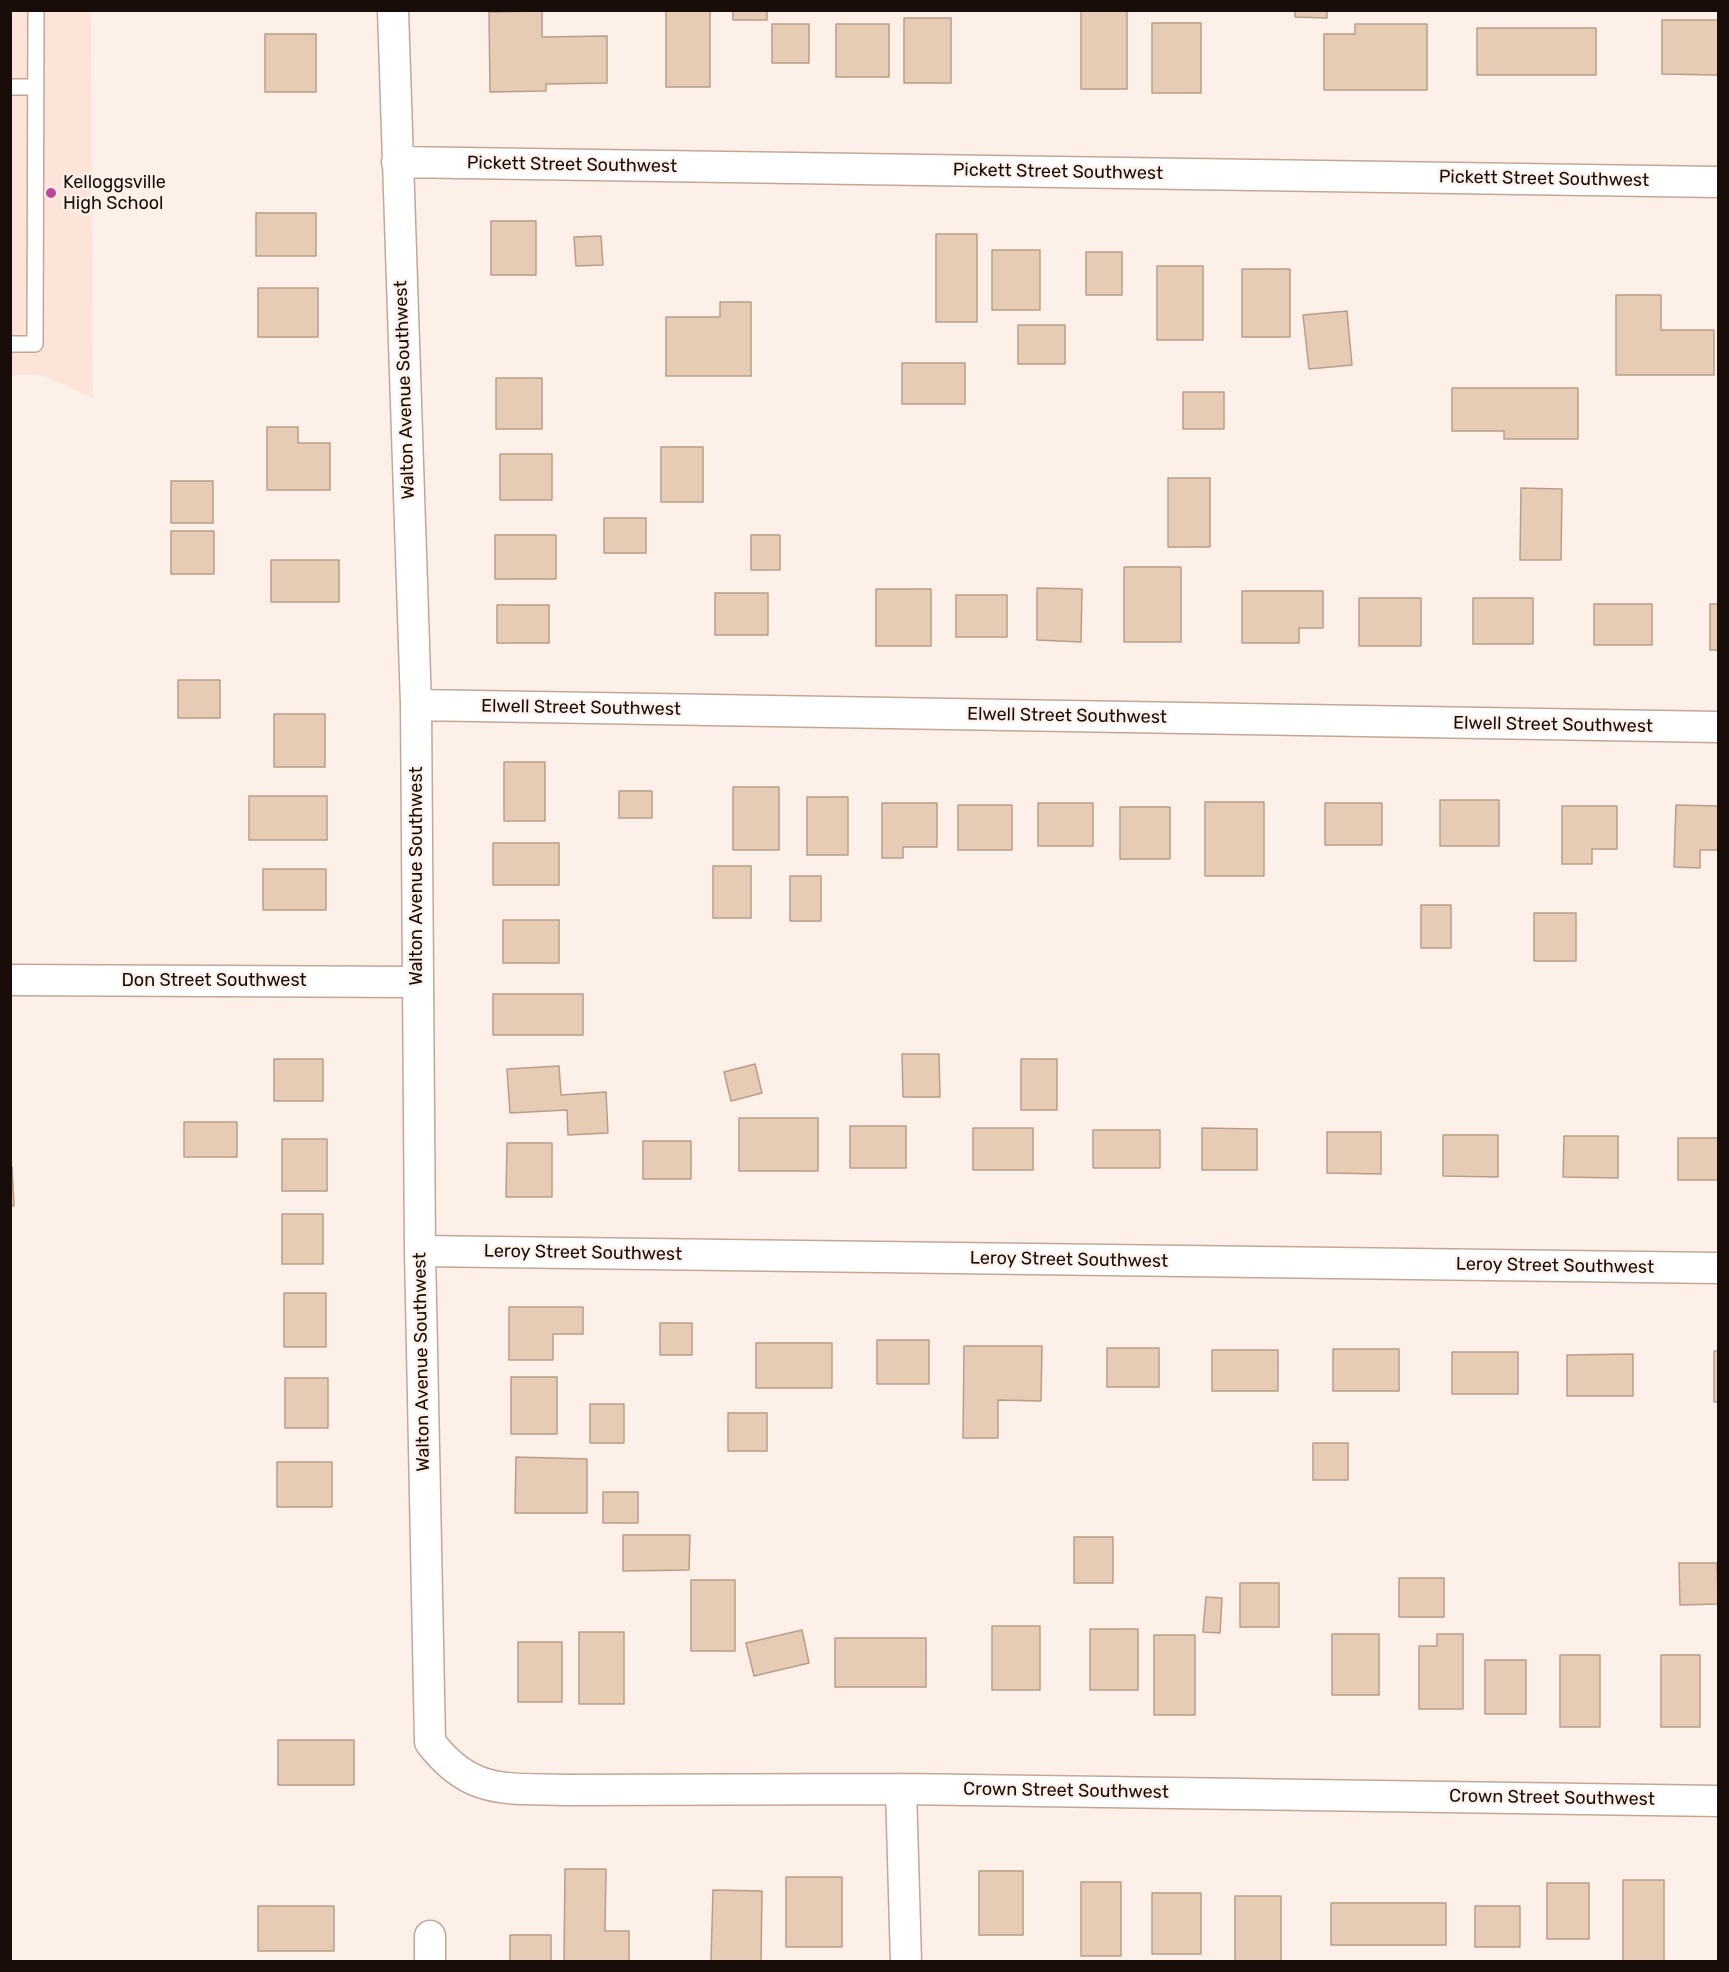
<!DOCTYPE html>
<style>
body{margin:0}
#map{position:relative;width:1729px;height:1972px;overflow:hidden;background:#fdf0e9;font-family:Rubik,sans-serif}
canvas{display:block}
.frame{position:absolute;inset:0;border:12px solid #180d08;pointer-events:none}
</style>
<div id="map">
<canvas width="1729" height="1972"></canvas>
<div class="frame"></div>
</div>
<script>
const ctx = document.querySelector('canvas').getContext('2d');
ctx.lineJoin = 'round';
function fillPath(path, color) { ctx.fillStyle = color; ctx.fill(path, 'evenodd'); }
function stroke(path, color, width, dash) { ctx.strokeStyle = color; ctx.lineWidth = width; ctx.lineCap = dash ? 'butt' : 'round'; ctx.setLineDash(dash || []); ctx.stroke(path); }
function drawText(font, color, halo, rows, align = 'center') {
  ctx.font = font + ' Rubik,sans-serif'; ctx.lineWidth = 4.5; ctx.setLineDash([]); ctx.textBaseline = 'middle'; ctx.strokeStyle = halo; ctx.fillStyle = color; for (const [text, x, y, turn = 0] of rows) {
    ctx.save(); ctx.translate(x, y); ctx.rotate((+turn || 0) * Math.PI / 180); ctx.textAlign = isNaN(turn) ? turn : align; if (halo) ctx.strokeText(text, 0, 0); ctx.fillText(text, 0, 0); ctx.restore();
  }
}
const built = new Path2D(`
 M10 11H91L93 398 42 375H11Z`);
const building = new Path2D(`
 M666 10H710V87H666Z
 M733 10H767V20H733Z
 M1081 10H1127V89H1081Z
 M1295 10H1327V18L1295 17Z
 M542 11V37L607 36V83L546 84V91L490 92 489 12Z
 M904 18H951V83H904Z
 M1662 20H1718V75L1662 74Z
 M1152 23H1201V93H1152Z
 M772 24H809V63H772Z
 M836 24H889V77H836Z
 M1355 24H1427V90H1324V34H1355Z
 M1477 28H1596V75H1477Z
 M265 34H316V92H265Z
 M256 213H316V256H256Z
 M491 221H536V275H491Z
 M936 234H977V322H936Z
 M601 236 603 265 576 266 574 237Z
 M992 250H1040V310H992Z
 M1086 252H1122V295H1086Z
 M1157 266H1203V340H1157Z
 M1242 269H1290V337H1242Z
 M258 288H318V337H258Z
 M1616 295H1661V330H1714V375H1616Z
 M720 302H751V376H666V317H720Z
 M1347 311 1352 365 1309 369 1303 315Z
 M1018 325H1065V364H1018Z
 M902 363H965V404H902Z
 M496 378H542V429H496Z
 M1452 388H1578V439H1504V431H1452Z
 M1183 392H1224V429H1183Z
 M267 427H298V443H330V490H267Z
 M661 447H703V502H661Z
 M500 454H552V500H500Z
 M1168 478H1210V547H1168Z
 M171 481H213V523H171Z
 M1521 488 1562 489 1561 560H1520Z
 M604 518H646V553H604Z
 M171 531H214V574H171Z
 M495 535H556V579H495Z
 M751 535H780V570H751Z
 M271 560H339V602H271Z
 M1124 567H1181V642H1124Z
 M1037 588 1082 589 1081 642 1037 640Z
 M876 589H931V646H876Z
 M1242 591H1323V628H1299V643H1242Z
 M715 593H768V635H715Z
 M956 595H1007V637H956Z
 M1359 598H1421V646H1359Z
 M1473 598H1533V644H1473Z
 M1594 604H1652V645H1594Z
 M1710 604H1718V650H1710Z
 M497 605H549V643H497Z
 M178 680H220V718H178Z
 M274 714H325V767H274Z
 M504 762H545V821H504Z
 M733 787H779V850H733Z
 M619 791H652V818H619Z
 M249 796H327V840H249Z
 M807 797H848V855H807Z
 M1440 800H1499V846H1440Z
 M1205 802H1264V876H1205Z
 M882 803H937V847H903V858H882Z
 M1038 803H1093V846H1038Z
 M1325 803H1382V845H1325Z
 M958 805H1012V850H958Z
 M1676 805 1718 806V850H1700V868L1674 867Z
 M1562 806H1617V849H1592V864H1562Z
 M1120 807H1170V859H1120Z
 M493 843H559V885H493Z
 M713 866H751V918H713Z
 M263 869H326V910H263Z
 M790 876H821V921H790Z
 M1421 905H1451V948H1421Z
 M1534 913H1576V961H1534Z
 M503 920H559V963H503Z
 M493 994H583V1035H493Z
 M902 1054H939L940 1097H903Z
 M274 1059H323V1101H274Z
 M1021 1059H1057V1110H1021Z
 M755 1064 762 1093 731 1101 724 1072Z
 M559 1066 561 1095 606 1092 608 1133 568 1135 567 1110 510 1113 507 1069Z
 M739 1118H818V1171H739Z
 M184 1122H237V1157H184Z
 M850 1126H906V1168H850Z
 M973 1128H1033V1170H973Z
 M1202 1128 1257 1129V1170H1202Z
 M1093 1130H1160V1168H1093Z
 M1327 1132H1381V1174L1327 1173Z
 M1443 1135H1498V1177L1443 1176Z
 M1564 1136H1618V1178L1563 1177Z
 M1678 1138H1718V1180H1678Z
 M282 1139H327V1191H282Z
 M643 1141H691V1179H643Z
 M507 1143H552V1197H506Z
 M10 1167H12L14 1206H10Z
 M282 1214H323V1264H282Z
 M284 1293H326V1347H284Z
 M509 1307H583V1334H553V1360H509Z
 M660 1323H692V1355H660Z
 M877 1340H929V1384H877Z
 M756 1343H832V1388H756Z
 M964 1346H1042L1041 1401 998 1400V1438H963Z
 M1107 1348H1159V1387H1107Z
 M1333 1349H1399V1391H1333Z
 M1212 1350H1278V1391H1212Z
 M1714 1351H1718V1402H1714Z
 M1452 1352H1518V1394H1452Z
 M1633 1354V1396H1567V1355Z
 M511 1377H557V1434H511Z
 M285 1378H328V1428H285Z
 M590 1404H624V1443H590Z
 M728 1413H767V1451H728Z
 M1313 1443H1348V1480H1313Z
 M516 1457 587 1459V1513H515Z
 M277 1462H332V1507H277Z
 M603 1492H638V1523H603Z
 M623 1535H690L689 1570 623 1571Z
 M1074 1537H1113V1583H1074Z
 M1679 1563H1717L1718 1604 1680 1605Z
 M1399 1578H1444V1617H1399Z
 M691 1580H735V1651H691Z
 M1240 1583H1279V1627H1240Z
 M1206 1597 1222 1598 1220 1633 1203 1632Z
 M992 1626H1040V1690H992Z
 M1090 1629H1138V1690H1090Z
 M802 1630 809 1663 754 1676 746 1643Z
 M579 1632H624V1704H579Z
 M1332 1634H1379V1695H1332Z
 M1437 1634H1463V1709H1419V1646H1437Z
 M1154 1635H1195V1715H1154Z
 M835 1638H926V1687H835Z
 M518 1642H562V1702H518Z
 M1560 1655H1600V1727H1560Z
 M1661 1655H1700V1727H1661Z
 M1485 1660H1526V1714H1485Z
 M278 1740H354V1785H278Z
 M565 1869H606L605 1931H629V1962H564Z
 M979 1871H1023V1935H979Z
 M786 1877H842V1947H786Z
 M1623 1880H1664V1962H1623Z
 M1081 1882H1121V1956H1081Z
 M1547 1883H1589V1939H1547Z
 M713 1890 762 1891 761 1962H711Z
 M1152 1893H1201V1954H1152Z
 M1235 1896H1281V1962H1235Z
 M1331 1903H1446V1945H1331Z
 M258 1906H334V1951H258Z
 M1475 1906H1520V1947H1475Z
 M510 1935H551V1962H510Z`);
const lane = new Path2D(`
 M10 87H36
 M10 344H35L36 10`);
const street = new Path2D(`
 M393 10 416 705 420 1251 430 1742C470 1795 505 1788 565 1790L901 1789 1718 1801
 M397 162 1718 182
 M416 705 1718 727
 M10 980 418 982
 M420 1251 1718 1268
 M901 1789 906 1962
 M430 1936V1962`);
const markers = [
 [51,193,6,"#bd469c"]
];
const streetNames = [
 ["Pickett Street Southwest",572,165,1],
 ["Pickett Street Southwest",1058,172,1],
 ["Pickett Street Southwest",1544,179,1],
 ["Walton Avenue Southwest",405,390,-92],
 ["Elwell Street Southwest",581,708,1],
 ["Elwell Street Southwest",1067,716,1],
 ["Elwell Street Southwest",1553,725,1],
 ["Walton Avenue Southwest",417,876,-90],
 ["Don Street Southwest",214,981],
 ["Leroy Street Southwest",583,1253,1],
 ["Leroy Street Southwest",1069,1260,1],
 ["Leroy Street Southwest",1555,1266,1],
 ["Walton Avenue Southwest",422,1362,-91],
 ["Crown Street Southwest",1066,1791,1],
 ["Crown Street Southwest",1552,1798,1]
];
const poiNames = [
 ["Kelloggsville",63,183],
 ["High School",63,204]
];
fillPath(built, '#fce4d8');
fillPath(building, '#e6ccb5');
stroke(building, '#b79e88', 1.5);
stroke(lane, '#c4a696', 18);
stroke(street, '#c4a696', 33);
stroke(lane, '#fff', 15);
stroke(street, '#fff', 30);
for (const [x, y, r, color] of markers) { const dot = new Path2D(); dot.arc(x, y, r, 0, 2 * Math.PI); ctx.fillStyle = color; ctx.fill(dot); stroke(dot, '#fdf0e9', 2); }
drawText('18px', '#180d08', '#fdf0e9', streetNames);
drawText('18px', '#180d08', '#fdf0e9', poiNames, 'left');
</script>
